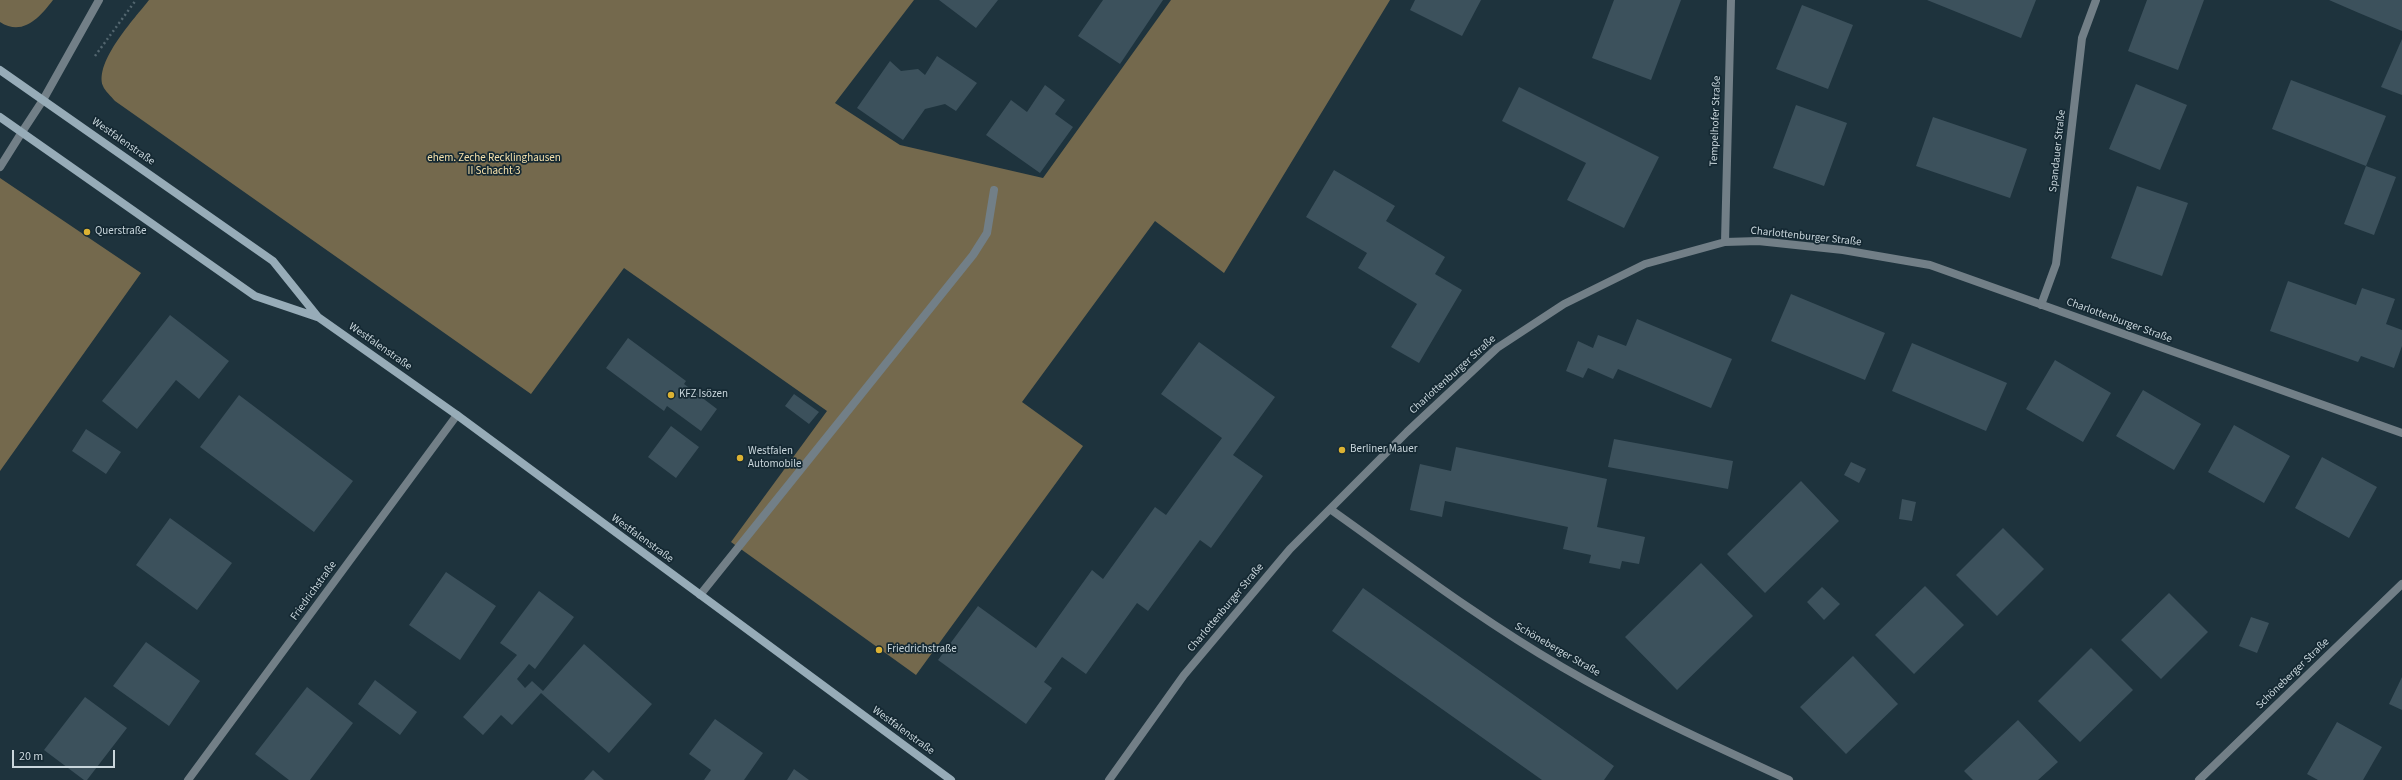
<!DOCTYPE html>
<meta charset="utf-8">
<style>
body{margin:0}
#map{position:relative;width:2402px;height:780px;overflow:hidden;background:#1e333d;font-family:"Source Sans 3",sans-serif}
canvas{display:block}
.scale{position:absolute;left:12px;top:750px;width:103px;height:18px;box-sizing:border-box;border:2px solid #c9d6dc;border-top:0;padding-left:5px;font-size:12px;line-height:14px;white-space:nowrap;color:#c9d6dc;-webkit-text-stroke:3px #152933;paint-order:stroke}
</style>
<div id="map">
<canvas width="2402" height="780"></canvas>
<div class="scale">20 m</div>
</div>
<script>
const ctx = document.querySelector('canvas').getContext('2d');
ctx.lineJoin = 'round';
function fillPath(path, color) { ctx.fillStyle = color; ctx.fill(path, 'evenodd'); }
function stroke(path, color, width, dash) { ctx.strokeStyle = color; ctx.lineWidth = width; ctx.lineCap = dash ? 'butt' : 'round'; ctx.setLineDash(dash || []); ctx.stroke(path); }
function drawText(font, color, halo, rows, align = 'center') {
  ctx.font = font + ' "Source Sans 3",sans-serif'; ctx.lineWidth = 3.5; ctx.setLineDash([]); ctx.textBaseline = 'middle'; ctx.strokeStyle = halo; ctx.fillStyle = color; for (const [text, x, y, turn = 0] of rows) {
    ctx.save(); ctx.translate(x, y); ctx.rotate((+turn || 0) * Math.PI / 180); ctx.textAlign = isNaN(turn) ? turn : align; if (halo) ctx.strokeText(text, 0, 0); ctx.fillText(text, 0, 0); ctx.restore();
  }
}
const forest = new Path2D(`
 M0 0H53C40 17 23 37 0 22Z
 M149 0H914L835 103 900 145 1043 178 1171 0H1390L1224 273 1155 221 1022 402 1083 446 916 675 731 542 827 411 624 268 531 394 115 101C111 96 105 91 103 86 94 62 135 18 149 0Z
 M0 178 141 273 0 471Z`);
const building = new Path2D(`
 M939 0H998L976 28Z
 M1103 0H1163L1120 64 1078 36Z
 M1415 0H1481L1462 36 1410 10Z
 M1614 0H1681L1651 80 1592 58Z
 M1927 0H2036L2021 38Z
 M2147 0H2204L2178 70 2128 51Z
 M2329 0H2402V31L2359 13Z
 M1802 5 1853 25 1828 89 1776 69Z
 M2402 39V95L2381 87Z
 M937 56 977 83 956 111 945 104 925 109 903 140 857 108 890 61 901 71 918 69 925 75Z
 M2291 80 2386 116 2366 166 2396 177 2374 235 2344 224 2366 166 2272 129Z
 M2136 84 2187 105 2160 170 2109 149Z
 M1045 85 1065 100 1055 114 1073 127 1040 173 986 135 1011 100 1027 112Z
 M1519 87 1659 157 1624 228 1567 200 1586 163 1502 121Z
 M1796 105 1847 123 1824 186 1773 168Z
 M1933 117 2027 149 2010 198 1916 166Z
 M1334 170 1395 206 1386 221 1445 257 1435 274 1462 290 1419 363 1391 347 1417 304 1358 268 1367 253 1306 217Z
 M2137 186 2188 203 2162 276 2111 258Z
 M2288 281 2356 305 2362 288 2395 299 2386 324 2402 330V346L2394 368 2361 356 2358 362 2270 331Z
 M1791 294 1885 333 1865 380 1771 341Z
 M170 315 229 361 199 399 176 380 137 429 102 401Z
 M1637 319 1732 359 1711 408 1618 369 1613 379 1588 368 1583 378 1566 371 1578 341 1593 348 1598 335 1626 346Z
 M628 338 686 381 684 384 717 409 701 431 667 406 664 411 606 368Z
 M1199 342 1275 397 1233 455 1263 476 1211 548 1200 540 1148 611 1137 603 1086 674 1062 657 1044 682 1052 688 1026 724 938 660 978 606 1036 648 1092 570 1103 579 1155 507 1166 515 1222 438 1161 394Z
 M1912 343 2007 383 1986 431 1892 391Z
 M2055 360 2111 393 2083 442 2026 409Z
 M2143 390 2201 424 2174 470 2116 436Z
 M794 394 819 412 809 424 785 406Z
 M239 395 353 481 314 532 200 447Z
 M2234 425 2290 456 2264 503 2208 472Z
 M671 426 699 447 676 478 648 457Z
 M86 429 121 452 106 474 72 451Z
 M1614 439 1733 461 1728 489 1608 467Z
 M1456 447 1607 479 1597 527 1645 537 1639 564 1622 561 1620 569 1589 563 1591 555 1563 549 1568 527 1445 501 1442 517 1410 510 1420 464 1451 471Z
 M2322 457 2377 487 2349 538 2295 508Z
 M1851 462 1866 469 1859 483 1844 475Z
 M1801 481 1839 521 1765 593 1727 554Z
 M1902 499 1916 502 1912 521 1899 519Z
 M170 518 232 563 197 610 136 565Z
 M2003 528 2044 569 1997 616 1956 575Z
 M1701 563 1753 616 1677 690 1625 637Z
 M446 572 496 606 460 660 409 625Z
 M1925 586 1964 625 1914 674 1875 635Z
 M1822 587 1840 604 1824 620 1807 602Z
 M1363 588 1614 766 1604 780H1542L1332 631Z
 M539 591 574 617 535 669 529 664 517 679 525 688 532 681 543 691 584 644 652 704 609 753 541 693 512 725 501 715 483 735 463 717 517 655 500 643Z
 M2169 593 2208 632 2161 679 2121 640Z
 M2251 617 2269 623 2257 653 2239 646Z
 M146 642 200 681 169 726 113 686Z
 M2091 648 2133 690 2080 742 2038 701Z
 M1853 656 1898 704 1846 754 1800 707Z
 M2402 677V710L2389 704Z
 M375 680 417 712 400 735 358 704Z
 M307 687 353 723 310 780H289L255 754Z
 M85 697 127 728 87 780H84L44 750Z
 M715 719 763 753 744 780H704L711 770 689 754Z
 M2018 720 2058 762 2038 780H1973L1964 771Z
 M2337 722 2382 747 2363 780H2318L2307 774Z
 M794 769 809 780H787Z
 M593 770 604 780H584Z`);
const path = new Path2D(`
 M95 56 136 0`);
const lane = new Path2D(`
 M0 167 22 132
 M700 595 973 255 987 233 994 190`);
const street = new Path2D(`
 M22 132 43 100 99 0
 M1725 242 1731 0
 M2041 305 2056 264 2082 38 2096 0
 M1330 509C1406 563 1481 620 1562 667 1635 710 1713 745 1789 780
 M188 780 457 415
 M1109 780 1184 675 1290 549 1407 432 1497 348 1564 304 1645 264 1725 242 1758 241 1843 250 1930 265 2402 433
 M2199 780 2402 584`);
const secondary = new Path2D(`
 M0 70 273 261 318 317 457 415 951 780
 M0 117 255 296 317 317`);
const markers = [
 [87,232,4,"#dcb233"],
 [671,395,4,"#dcb233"],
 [1342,450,4,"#dcb233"],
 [740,458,4,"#dcb233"],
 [879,650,4,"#dcb233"]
];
const streetNames = [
 ["Tempelhofer Straße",1716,121,-88],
 ["Westfalenstraße",123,142,35],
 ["Spandauer Straße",2058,151,-84],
 ["Charlottenburger Straße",1806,237,6],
 ["Charlottenburger Straße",2119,321,20],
 ["Westfalenstraße",380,347,35],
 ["Charlottenburger Straße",1453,375,-42],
 ["Westfalenstraße",642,539,36],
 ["Friedrichstraße",314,591,-54],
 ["Charlottenburger Straße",1226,608,-50],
 ["Schöneberger Straße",1557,650,30],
 ["Schöneberger Straße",2293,674,-44],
 ["Westfalenstraße",903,731,36]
];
const parkNames = [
 ["ehem. Zeche Recklinghausen",494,159],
 ["II Schacht 3",494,172]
];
const poiNames = [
 ["Querstraße",95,232],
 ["KFZ Isözen",679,395],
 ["Berliner Mauer",1350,450],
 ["Westfalen",748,452],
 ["Automobile",748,465],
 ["Friedrichstraße",887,650]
];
fillPath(forest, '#74694d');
fillPath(building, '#3c515c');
stroke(path, '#53666f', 2.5, [2, 3]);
stroke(lane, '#727f87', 8);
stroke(street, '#727f87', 8);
stroke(secondary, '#97acb8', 8);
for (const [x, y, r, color] of markers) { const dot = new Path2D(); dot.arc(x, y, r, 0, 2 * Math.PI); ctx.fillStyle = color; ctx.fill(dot); stroke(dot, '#152933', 1.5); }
drawText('11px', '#c9d6dc', '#152933', streetNames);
drawText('11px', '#f7e2ac', '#152933', parkNames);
drawText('11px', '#c9d6dc', '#152933', poiNames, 'left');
</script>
